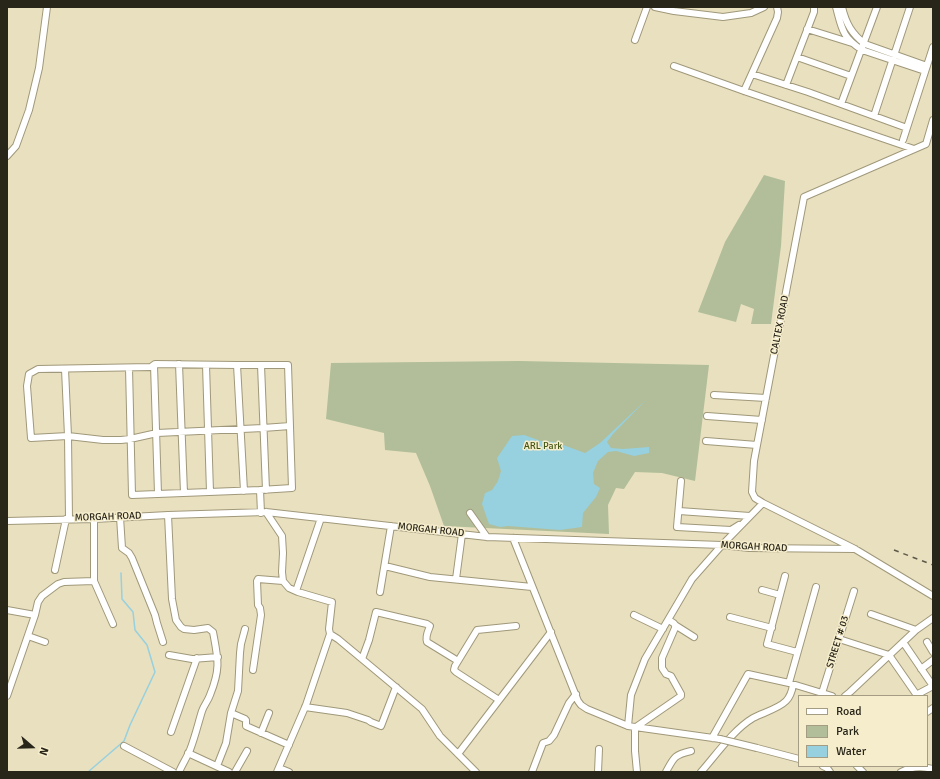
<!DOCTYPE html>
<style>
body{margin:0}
#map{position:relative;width:940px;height:779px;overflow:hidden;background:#e8e0bf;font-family:Signika,sans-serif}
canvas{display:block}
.frame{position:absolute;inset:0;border:8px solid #282519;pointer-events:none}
.legend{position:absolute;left:798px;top:695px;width:130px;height:72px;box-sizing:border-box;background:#f6edcc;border:1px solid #a49d84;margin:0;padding:5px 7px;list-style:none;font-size:12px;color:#282519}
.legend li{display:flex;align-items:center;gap:8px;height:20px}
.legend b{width:20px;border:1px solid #a49d84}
.north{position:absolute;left:12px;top:727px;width:40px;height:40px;-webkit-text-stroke:3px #f6edcc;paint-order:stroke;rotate:110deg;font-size:11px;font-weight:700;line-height:16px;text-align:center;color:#282519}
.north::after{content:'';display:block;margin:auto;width:14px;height:18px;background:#282519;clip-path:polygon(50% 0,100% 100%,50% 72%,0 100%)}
</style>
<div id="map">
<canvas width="940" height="779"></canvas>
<div class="frame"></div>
<ul class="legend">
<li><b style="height:5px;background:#fff"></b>Road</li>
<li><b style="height:11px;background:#b1be99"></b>Park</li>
<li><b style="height:11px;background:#97d0df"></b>Water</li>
</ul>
<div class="north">N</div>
</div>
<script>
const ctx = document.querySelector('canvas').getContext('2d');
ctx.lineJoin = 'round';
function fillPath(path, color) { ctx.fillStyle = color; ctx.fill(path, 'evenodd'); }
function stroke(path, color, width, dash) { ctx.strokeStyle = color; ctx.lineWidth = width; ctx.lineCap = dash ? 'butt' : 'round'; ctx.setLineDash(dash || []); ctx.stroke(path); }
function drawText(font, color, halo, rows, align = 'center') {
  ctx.font = font + ' Signika,sans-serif'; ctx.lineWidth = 3; ctx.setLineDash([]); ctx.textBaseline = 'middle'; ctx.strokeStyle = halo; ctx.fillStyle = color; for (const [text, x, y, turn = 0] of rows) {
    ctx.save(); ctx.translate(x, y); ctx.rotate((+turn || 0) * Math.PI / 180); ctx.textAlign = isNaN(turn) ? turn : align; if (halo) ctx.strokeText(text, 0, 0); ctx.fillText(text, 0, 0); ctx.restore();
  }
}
const green = new Path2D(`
 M764 175 785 181 781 246 771 324H751L754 309 741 304 736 322 698 312 725 242Z
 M519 361 709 365 695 481 662 473 635 472 624 489 616 488 608 505 609 534 444 526 430 486 416 453 385 450 384 433 326 419 331 363Z`);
const water = new Path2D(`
 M646 400 613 434 607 442 611 448 623 449 649 447V453L634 456 616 451 608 452 598 461 593 473 594 484 600 488 596 497 583 513 582 527 560 530 508 526 500 527 489 524 482 504 485 493 492 490 498 481 501 471 497 458 512 436 524 435 541 441 555 442 585 453 600 443Z`);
const stream = new Path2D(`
 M88 772 124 741 130 725 155 672 147 645 135 630 133 612 122 599 121 573`);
const minor = new Path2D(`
 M655 7 674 11 723 17 751 13 764 7
 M836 7C842 29 842 37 862 50L925 71
 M842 7C846 24 852 34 865 44L927 66
 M807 29 852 43
 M635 40 647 7
 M797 57 851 76
 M674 66 744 91 914 149
 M752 74 808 92 907 128
 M786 85 814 12V7
 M744 91 777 18 778 12 777 7
 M841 104 877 7
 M874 116 910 7
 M933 120 926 144 804 197 754 461 752 492 755 498 763 503 855 549 933 596
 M903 140 933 47
 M7 156 16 146 29 110 39 68 47 7
 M179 364 184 493
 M154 365 158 494
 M206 365 210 492
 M237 365 244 491
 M261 365 266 490
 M129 368 132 495 260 490
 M65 369 68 436 69 519
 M714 395 766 398
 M707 416 762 420
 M706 441 757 445
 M681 481 677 527 731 530 739 525
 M679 511 750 516
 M266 512 282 536 283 553 282 572 283 581 289 588 298 592 332 602 329 629 330 634 306 705 280 765 277 772
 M261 513 260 490 292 488 288 365H237L155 364 151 367 38 369 29 374 27 386 31 438 68 436 103 440H121L130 439 157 433 263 428 290 426
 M470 513 487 537
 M168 515 172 599 176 620 181 627 184 629 194 630 208 628 213 632C218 659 221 668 210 695 208 701 204 705 202 711 198 724 195 737 190 750 187 757 182 765 179 772
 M120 517 122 548 129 553 132 558 155 615 157 623 163 642
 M94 519V581L113 624
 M7 521 94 519 168 515 266 512 487 537 722 545 749 548 855 549
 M513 538 578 701 581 705 587 709 628 726 720 739
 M385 566 430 577 532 587
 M55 570 66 519
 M785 576 767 644 797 652
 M456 579 462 534
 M762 590 780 595
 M296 591 321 518
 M380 592 391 526
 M7 610 35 615
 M871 614 916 630
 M634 615 663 629
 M730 617 772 628
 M675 625 694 637
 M330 634 338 639 422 709 440 736 476 772
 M28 636 45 642
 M839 639 889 655 916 694H918L933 686 903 642
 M927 642 933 652
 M169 655 192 659 218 657
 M362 659 369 640 376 612 427 624 430 626C428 631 425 637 427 642L458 661
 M921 669 933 660
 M253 670 261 615 260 608 258 605 257 581 258 579 283 581
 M789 683 816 587
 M822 693 854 591
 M7 696 35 615 38 602 42 596 58 584 64 582 94 581
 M845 696 850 692 916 630 933 618
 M499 700 456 672 454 670 455 666 477 630 516 626
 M305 707 347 713 368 720 371 722 381 726 396 687
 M927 712 933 708
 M231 713 245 719 246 720V726L289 745
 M628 726 631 695 645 659 692 579 722 545 763 503
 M635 727V751L637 772
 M636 727 681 696V694L671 676 666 674 662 668V658L675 628C676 623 672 622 668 620
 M171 732 197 658
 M261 733 269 713
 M712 738 748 674 789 683 832 696
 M124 746 173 772
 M757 748 799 759
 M188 753 229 772
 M458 754 551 632
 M217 766 226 743 231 713 238 691 240 653 241 644 245 629
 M823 766 827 768 830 772
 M857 766 863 772
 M279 768 289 772
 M235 772 247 751
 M532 772 543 743 549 741 554 735 569 703 576 694
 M598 772 599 749
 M666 772C674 757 674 755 691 751
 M701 772C716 755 733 730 753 718 762 713 778 709 786 701 790 697 792 691 793 685
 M901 772C910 767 922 766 933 769`);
const rail = new Path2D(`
 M894 550 933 565`);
const minorBridge = new Path2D(`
 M720 739 757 748`);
const streetNames = [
 ["CALTEX ROAD",780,325,-79],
 ["MORGAH ROAD",108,517,-2],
 ["MORGAH ROAD",431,530,6],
 ["MORGAH ROAD",754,547,3],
 ["STREET # 03",838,642,-73]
];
const parkNames = [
 ["ARL Park",543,446]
];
fillPath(green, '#b1be99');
fillPath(water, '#97d0df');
stroke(stream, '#97d0df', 1.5);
stroke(minor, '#a0987a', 8);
stroke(minor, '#fff', 6);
stroke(rail, '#5d5947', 1.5, [5, 5]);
stroke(minorBridge, '#a0987a', 8, []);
stroke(minorBridge, '#fff', 6);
drawText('10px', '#282519', '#f6edcc', streetNames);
drawText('10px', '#455614', '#f6edcc', parkNames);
</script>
